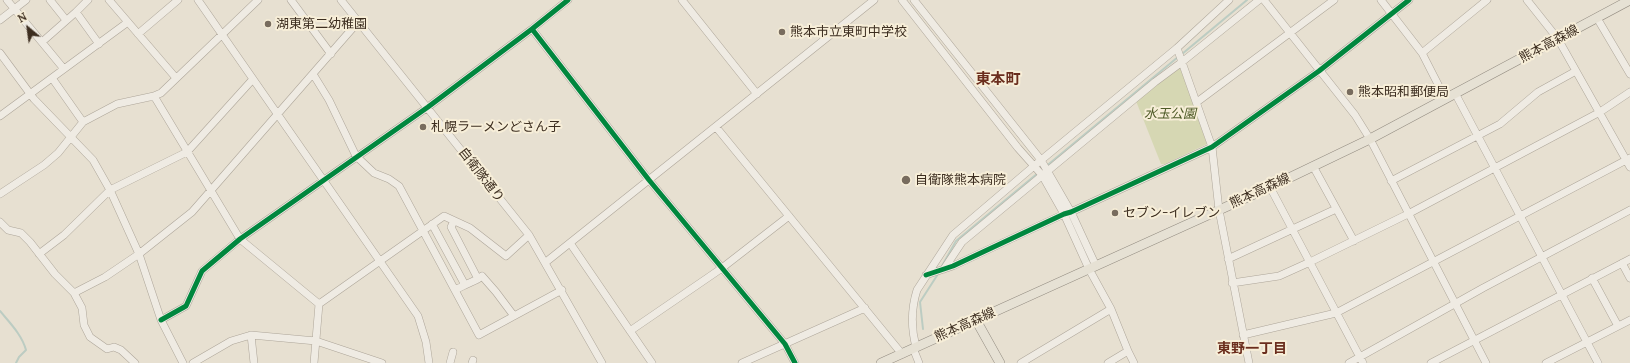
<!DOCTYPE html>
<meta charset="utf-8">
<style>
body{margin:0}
#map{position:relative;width:1630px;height:363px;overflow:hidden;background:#e7e0d1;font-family:Lora,serif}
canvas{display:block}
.north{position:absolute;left:8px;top:8px;width:40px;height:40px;-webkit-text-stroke:3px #f7eed8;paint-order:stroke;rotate:331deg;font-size:11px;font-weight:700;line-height:16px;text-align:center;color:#3d2e20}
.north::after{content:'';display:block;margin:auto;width:14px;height:18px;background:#3d2e20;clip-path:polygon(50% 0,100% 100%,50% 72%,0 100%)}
</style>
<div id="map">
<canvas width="1630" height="363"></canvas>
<div class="north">N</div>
</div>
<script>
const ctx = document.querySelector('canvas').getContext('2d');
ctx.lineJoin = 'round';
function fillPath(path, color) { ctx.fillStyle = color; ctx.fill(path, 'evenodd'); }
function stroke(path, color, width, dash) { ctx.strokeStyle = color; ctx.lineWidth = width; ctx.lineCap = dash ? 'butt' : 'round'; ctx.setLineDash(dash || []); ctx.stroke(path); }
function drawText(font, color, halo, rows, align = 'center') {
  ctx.font = font + ' Lora,"Noto Sans JP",serif'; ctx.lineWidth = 4; ctx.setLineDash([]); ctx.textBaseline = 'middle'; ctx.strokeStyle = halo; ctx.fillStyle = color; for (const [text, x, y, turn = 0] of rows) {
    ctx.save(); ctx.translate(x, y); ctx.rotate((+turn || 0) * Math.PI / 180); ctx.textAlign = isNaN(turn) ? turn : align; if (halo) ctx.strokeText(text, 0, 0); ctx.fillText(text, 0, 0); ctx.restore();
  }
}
const green = new Path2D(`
 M1179 68 1181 70 1207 144 1165 164H1161L1136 101Z`);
const stream = new Path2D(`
 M1182 54 1247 0
 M942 266 956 241 1178 57
 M0 311C10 323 22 335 26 350L19 357 16 363
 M923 329 920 302 938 274`);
const minor = new Path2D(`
 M7 0 64 69
 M50 0 66 20
 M88 0 76 12 99 44
 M109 0 176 78
 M198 0 418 316 426 342 429 363
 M291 0 331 54
 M341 0 529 235 602 363
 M568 0 532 29 649 180 785 344 795 363
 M682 0 757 94
 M902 0 1018 148 1042 175 1064 214 1089 269 1111 309 1128 351 1108 363
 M914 0 1041 160 1071 212 1096 266
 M1264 0 1355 115 1370 139 1486 363
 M1381 0 1422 53 1445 98
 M1527 0 1558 39 1630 167
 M1597 18 1630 74
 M0 20 26 0
 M138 34 178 0
 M42 42 76 12
 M1177 48 1212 147 1219 210 1249 363
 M0 53 34 99 93 160 110 190 139 254 161 320 183 363
 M1422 53 1487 0
 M313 74 329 100 356 156 374 173 389 179 399 186 479 335 562 290
 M52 78 83 122
 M1455 93 1598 363
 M154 96 240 239 319 304
 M1197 102 1334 0
 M0 116 128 22
 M716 127 902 354
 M1313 166 1354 241
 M1391 181 1500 124 1538 92 1576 71
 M1270 187 1363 363
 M0 194 44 165 58 153 83 122 117 104 154 96 161 93 258 0
 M454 221 451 227 478 279 465 285
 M0 222 8 230 21 233 30 242 55 274 74 293 82 308 84 325 90 337 107 349 114 347 121 350 135 363
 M432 224 465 285 455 290
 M570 243 652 363
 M39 254 64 235 110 190 187 152 253 79
 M1228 259 1336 209
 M546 262 874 0
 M1622 263 1630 278
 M944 269 962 242 1155 82 1182 62 1259 0
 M926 275 953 266 1064 214 1071 212 1212 147 1319 71 1409 0
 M1592 278 1618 326
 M478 279 482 276 496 292 514 316
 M1232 283 1279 276 1310 262 1408 214 1600 112 1630 92
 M74 293 105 277 139 254 192 212 358 22
 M161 320 186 306 202 271 240 239 428 107 532 29
 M630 331 722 268 789 216
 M251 335 254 363
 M1243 335 1336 313 1630 158
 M916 347C911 328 911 309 917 290L953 235 1034 166 1177 48 1229 0
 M913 348 919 363
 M1128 351 1134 363
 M193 363 231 341 251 335 316 341 382 363
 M314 363 319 304 444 216 470 228 506 256 529 235
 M450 363 453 352
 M472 363 473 360
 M742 363 865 308
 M1021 363 1111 309
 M1349 363 1483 288 1630 210
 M1431 363 1630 259
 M1546 363 1630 320`);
const major = new Path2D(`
 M976 320 1000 363
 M881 363 1270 187 1370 139 1630 0`);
const cycleway = new Path2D(`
 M568 0 532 29 649 180 785 344 795 363
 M926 275 953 266 1064 214 1071 212 1212 147 1319 71 1409 0
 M161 320 186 306 202 271 240 239 428 107 532 29`);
const markers = [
 [268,24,4,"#786c5e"],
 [782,32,4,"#786c5e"],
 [1350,92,4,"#786c5e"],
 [423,127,4,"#786c5e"],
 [906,180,5,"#786c5e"],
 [1115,213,4,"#786c5e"]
];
const poiNames = [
 ["湖東第二幼稚園",276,24],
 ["熊本市立東町中学校",790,32],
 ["熊本昭和郵便局",1358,92],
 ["札幌ラーメンどさん子",431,127],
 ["自衛隊熊本病院",915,180],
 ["セブン-イレブン",1123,213]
];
const streetNames = [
 ["熊本高森線",1549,44,-28],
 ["自衛隊通り",481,175,52],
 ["熊本高森線",1260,191,-25],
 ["熊本高森線",965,325,-24]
];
const parkNames = [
 ["水玉公園",1170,114]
];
const neighbourhoodNames = [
 ["東野一丁目",1252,349]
];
const quarterNames = [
 ["東本町",998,80]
];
fillPath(green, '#d6d7b3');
stroke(stream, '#bcccc2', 2);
stroke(minor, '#ada599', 8);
stroke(major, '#928b80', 10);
stroke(minor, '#efebe3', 7);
stroke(major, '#e6e1d4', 9);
stroke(cycleway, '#00873e', 5);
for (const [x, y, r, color] of markers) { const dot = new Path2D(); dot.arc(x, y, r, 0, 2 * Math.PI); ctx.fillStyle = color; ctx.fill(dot); stroke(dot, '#f7eed8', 1.5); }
drawText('13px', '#3d2e20', '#f7eed8', poiNames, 'left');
drawText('13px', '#3d2e20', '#f7eed8', streetNames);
drawText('italic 13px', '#4d5a26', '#f7eed8', parkNames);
drawText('bold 14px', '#6b2e1e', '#f7eed8', neighbourhoodNames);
drawText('bold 15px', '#6b2e1e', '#f7eed8', quarterNames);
</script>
